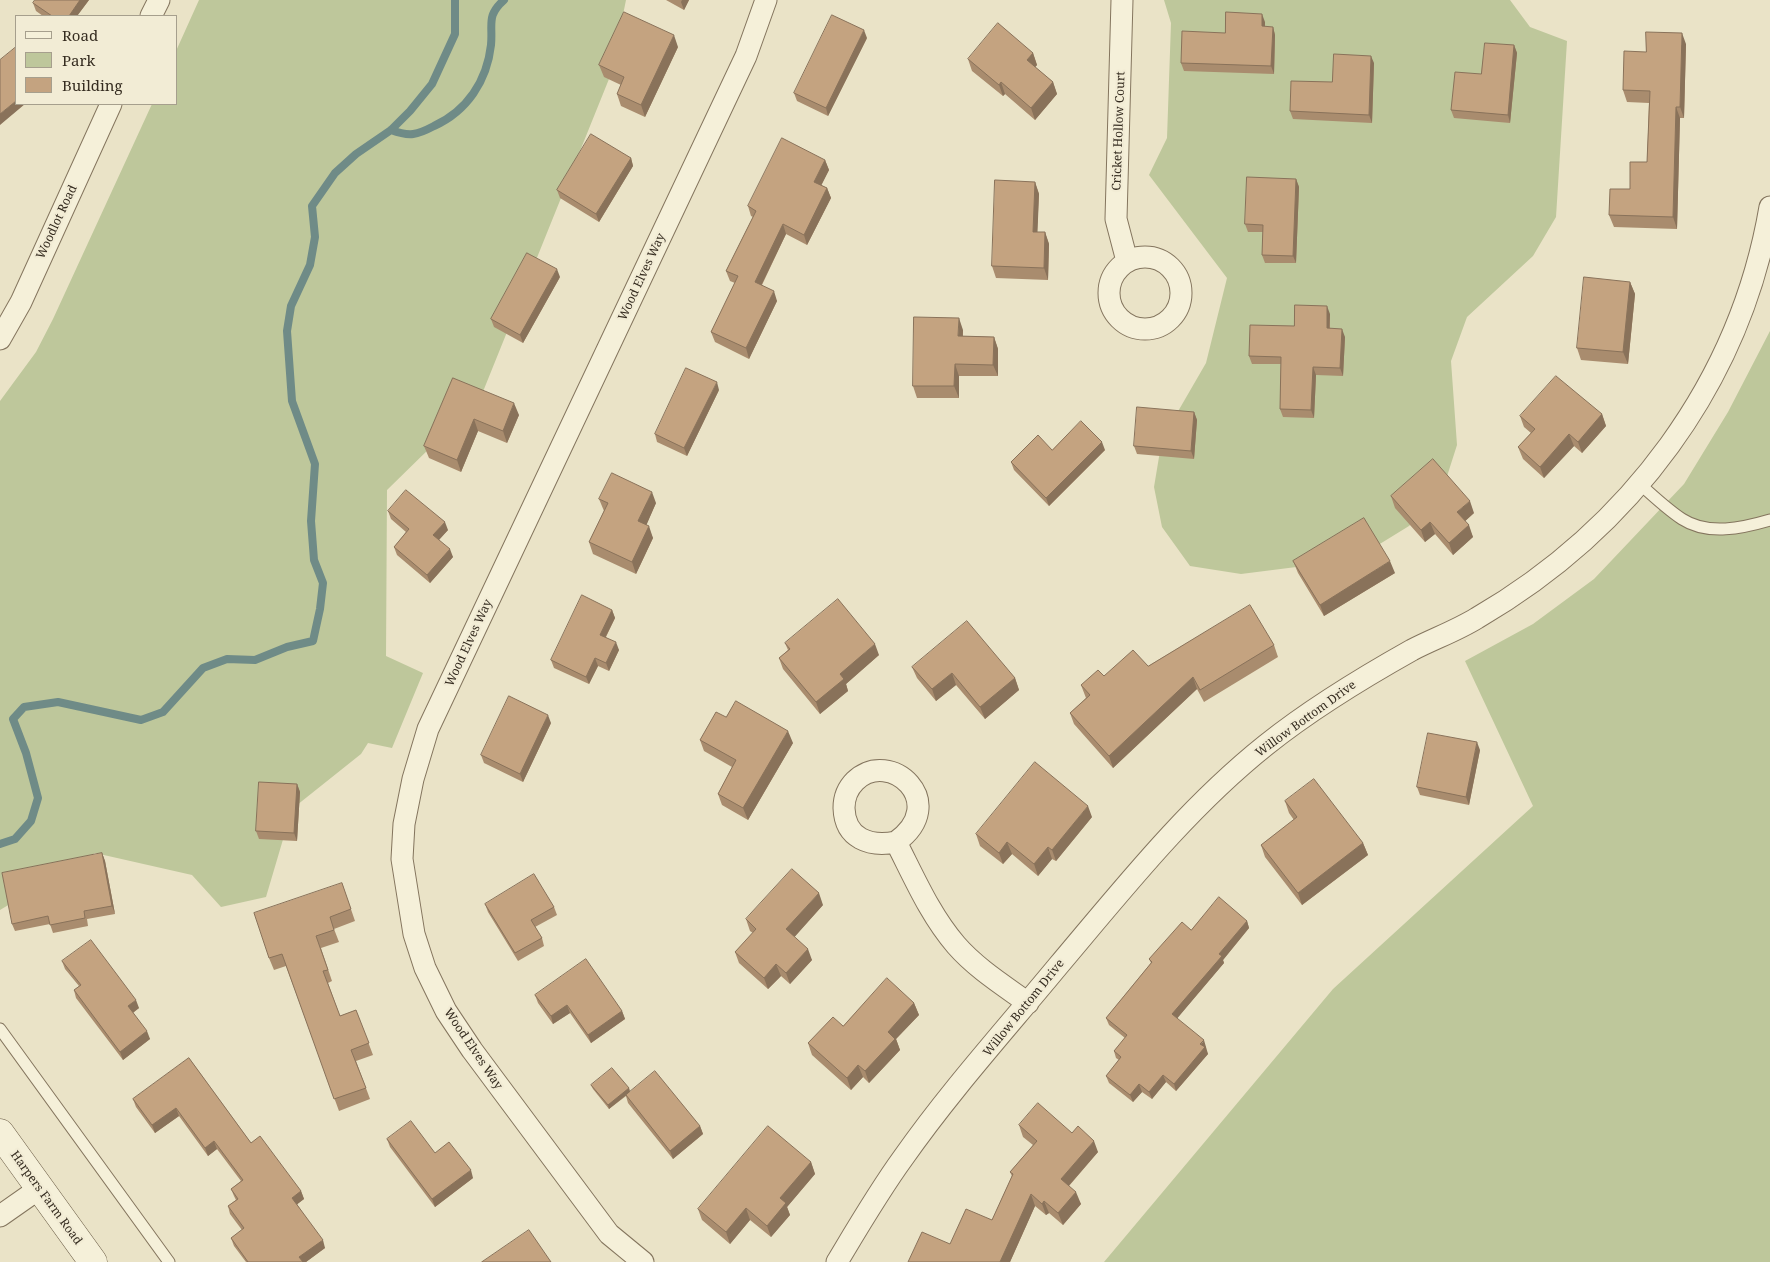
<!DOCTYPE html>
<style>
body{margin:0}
#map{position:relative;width:1770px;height:1262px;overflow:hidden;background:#eae3c7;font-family:"Noto Serif",serif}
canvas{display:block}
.legend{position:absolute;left:15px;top:15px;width:162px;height:90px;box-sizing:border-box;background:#f2ecd5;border:1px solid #a69f8d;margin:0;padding:6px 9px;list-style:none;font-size:15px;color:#352c20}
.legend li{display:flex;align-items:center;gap:10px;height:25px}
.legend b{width:25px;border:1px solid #a69f8d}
</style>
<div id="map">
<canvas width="1770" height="1262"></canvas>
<ul class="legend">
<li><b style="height:6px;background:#f5f0d9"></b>Road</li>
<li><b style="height:14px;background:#bec79b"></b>Park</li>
<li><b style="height:14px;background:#c4a380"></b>Building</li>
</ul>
</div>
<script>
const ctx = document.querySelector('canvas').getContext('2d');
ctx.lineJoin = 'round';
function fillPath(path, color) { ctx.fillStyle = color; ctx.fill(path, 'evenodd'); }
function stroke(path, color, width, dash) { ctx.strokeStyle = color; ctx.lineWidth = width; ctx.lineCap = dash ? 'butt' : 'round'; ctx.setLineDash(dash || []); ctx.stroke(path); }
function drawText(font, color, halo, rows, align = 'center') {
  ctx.font = font + ' "Noto Serif",serif'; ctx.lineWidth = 4.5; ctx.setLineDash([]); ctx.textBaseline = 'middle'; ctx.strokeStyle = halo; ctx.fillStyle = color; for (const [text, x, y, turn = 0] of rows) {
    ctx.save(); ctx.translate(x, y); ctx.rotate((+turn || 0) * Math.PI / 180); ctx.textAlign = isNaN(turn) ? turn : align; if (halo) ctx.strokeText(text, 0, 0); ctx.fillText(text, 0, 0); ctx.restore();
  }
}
const green = new Path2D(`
 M199 0H626L611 74 480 399 387 490 386 656 423 673 392 748 368 743 361 754 292 809 266 897 221 907 192 875 95 853 0 910V401L36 352 53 319 152 104H176V51Z
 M1164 0H1510L1530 27 1567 41 1556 217 1533 256 1467 317 1451 361 1457 445 1442 492 1409 526 1370 550 1328 563 1241 574 1190 566 1162 527 1154 487 1162 439 1206 363 1227 278 1149 175 1167 138 1171 23Z
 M1770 331V1262H1104L1333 989 1533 806 1465 661 1533 624 1594 579 1684 484 1728 412Z`);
const stream = new Path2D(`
 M391 130C410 137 417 135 434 126 467 111 487 81 491 45 493 24 486 16 504 0
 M0 844 15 839 31 821 38 798 26 753 13 719 24 707 58 702 141 720 163 712 203 668 227 659 255 660 287 647 313 641 320 609 323 583 314 560 311 521 315 464 292 401 287 331 291 306 310 265 315 237 312 206 335 173 356 154 391 130 410 111 432 84 455 34V0`);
const lane = new Path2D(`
 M1640 484C1653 496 1667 509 1682 519 1708 536 1743 528 1770 520
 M0 1029 169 1262`);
const street = new Path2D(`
 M1122 0 1116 219 1127 261
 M151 16 159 0
 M1109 293a36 36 0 1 1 72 0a36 36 0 1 1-72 0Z
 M0 339 21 302 111 104
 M896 842C870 847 845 839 844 808 844 798 848 788 855 781 890 747 951 803 896 842 914 877 930 915 956 945 976 968 1003 985 1028 1003
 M0 1216 40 1188
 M643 1262 609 1234 472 1050 446 1011 425 968 414 934 402 859 404 824 413 779 428 729 746 56 766 0
 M837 1262C858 1227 879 1191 903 1158 950 1091 1006 1029 1058 966 1123 889 1187 808 1266 745 1311 709 1362 678 1412 650 1433 639 1456 631 1477 618 1630 529 1740 383 1770 207`);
const secondary = new Path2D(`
 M0 1133 93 1262`);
const wall = new Path2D(`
 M89 0 77 16H43L36 11 33 3Z
 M666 0H689L684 10Z
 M1265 22V27H1273L1275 35 1274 74 1184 71 1181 63 1225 33Z
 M867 38 828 116 797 101 794 93Z
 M1686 44 1684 118H1680L1677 229 1614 227 1609 215 1630 189 1647 162 1649 103 1627 102 1623 90 1646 52Z
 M1514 45 1517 53 1510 123 1454 118 1451 110 1481 74Z
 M678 47 645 117 621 106 617 94 621 85 604 77 599 65Z
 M1033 53 1037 65 1035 67 1053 82 1057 94 1035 120 1005 94 1003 96 972 71 968 59Z
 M1374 63 1372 123 1293 119 1290 111 1332 82Z
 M631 158 633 166 599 222 560 198 557 190Z
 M825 160 829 170 821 185 827 188 831 198 807 245 786 234 762 285 777 301 749 359 715 342 711 332 735 283 730 281 726 271 753 217 751 216 748 206Z
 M1296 179 1299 187 1296 263H1265L1262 255 1263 232H1248L1245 224Z
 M1035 182 1039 194 1037 232H1045L1049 244 1048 280 996 278 992 266Z
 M560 277 523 343 494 327 491 319Z
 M1630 282 1635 294 1628 364 1581 360 1577 348Z
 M1330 314V328L1345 337 1343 376 1316 375 1314 418 1283 417 1280 409 1281 364H1252L1249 356 1294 326Z
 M963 330V336L994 337 998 349V376H959V398H917L913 386Z
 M453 378 519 415 507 443 478 431 461 472 429 458 424 446Z
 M719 390 687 456 657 442 655 434Z
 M1194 412 1197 420 1194 459 1137 454 1134 446Z
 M1602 414 1606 426 1582 453 1574 446 1544 478 1523 459 1518 447 1531 433 1524 427 1520 416Z
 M1052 450H1105L1049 506 1014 470 1011 462Z
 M1391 496 1474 513 1465 521 1473 537 1453 555 1435 534 1425 542 1395 508Z
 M599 499 656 503 646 525 653 538 636 574 593 554 589 542 604 511Z
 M388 511 448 530 439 540 453 557 430 583 397 555 394 547 406 532 391 519Z
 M1293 561 1395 573 1324 616 1298 573Z
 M612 610 615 618 606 637 619 650 609 671 598 666 589 684 554 668 551 660Z
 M785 643 879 655 846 684 848 691 820 714 783 669 779 658 788 650Z
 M1274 645 1278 657 1204 702 1197 689 1113 768 1074 724 1070 713 1086 698 1081 685 1104 676 1148 666Z
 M912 667 1015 678 1019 690 985 719 956 685 936 701 917 678Z
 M726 717 793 743 748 820 722 805 718 794 732 767 704 751 700 740Z
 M551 723 523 782 484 763 481 755Z
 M1480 750 1469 805 1420 795 1417 787Z
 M297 784 300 792 297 841 259 839 256 831Z
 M1285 801 1363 843 1368 855 1302 905 1265 857 1261 845 1294 820 1289 813Z
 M1092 817 1056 861 1052 859 1038 876 1012 854 1003 864 980 846 976 834Z
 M102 853 105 861 115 914 87 919 88 926 53 933 50 924 15 931 12 924Z
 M342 883 355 921 334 929 339 942 321 948 332 981 328 983 340 1016 356 1010 373 1055 356 1061 370 1099 339 1111 286 966 274 970 269 958Z
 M485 904 554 907 557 915 535 927 542 938 544 946 518 961 488 912Z
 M823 905 794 937 812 960 790 984 781 976 768 989 739 963 735 952 753 933 750 931 746 919Z
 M1247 921 1249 928 1223 960 1224 963 1177 1018 1206 1047 1205 1048 1208 1054 1176 1091 1166 1082 1152 1099 1142 1092 1133 1102 1109 1083 1106 1076 1119 1060 1116 1058 1114 1051 1125 1038 1109 1025 1106 1018 1151 963 1149 959 1191 930Z
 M62 961 139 1008 133 1013 150 1039 123 1060 76 998 74 990 79 986 65 969Z
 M535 995 622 1011 625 1019 591 1043 570 1013 553 1024 538 1003Z
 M914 1003 919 1015 896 1039 900 1050 869 1083 863 1077 851 1090 812 1055 808 1043 843 1026Z
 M189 1058 251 1143 301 1191 304 1199 297 1204 325 1248 306 1262H246L234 1246 231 1238 242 1230 230 1214 228 1206 236 1200 234 1196 231 1189 241 1181 217 1149 208 1156 179 1116 155 1133 136 1107 133 1099Z
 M591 1085 629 1088 630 1092 700 1126 703 1134 673 1159 628 1103 626 1096 609 1109 593 1089Z
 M1019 1125 1072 1133 1098 1152 1069 1186 1081 1204 1063 1225 1049 1213 1046 1215 1035 1206 1010 1262H908L950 1244 992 1220 1012 1176 1010 1172 1033 1145 1023 1137Z
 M387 1139 435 1153 473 1178 435 1207 390 1147Z
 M811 1162 815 1174 787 1207 790 1215 771 1237 750 1220 730 1244 702 1220 698 1209Z`);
const shadedWall = new Path2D(`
 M80 0H89L77 16H69Z
 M682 0H689L684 10 681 2Z
 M1262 14 1265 22V34L1262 26Z
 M1273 27 1275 35 1274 74 1271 66Z
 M864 30 867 38 828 116 826 108Z
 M1682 33 1686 44 1684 118 1680 107Z
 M674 35 678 47 645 117 641 105Z
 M1514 45 1517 53 1510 123 1508 115Z
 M1033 53 1037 65 1031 72 1027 60Z
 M1371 56 1374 63 1372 123 1369 115Z
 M1001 82 1005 94 1003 96 999 85Z
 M1053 82 1057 94 1035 120 1031 108Z
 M16 101V104H25L0 125V114Z
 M1676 107 1680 118 1677 229 1673 217Z
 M631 158 633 166 599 222 596 214Z
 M825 160 829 170 818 192 814 182Z
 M1296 179 1299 187 1296 263 1293 256Z
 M1035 182 1039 194 1037 244 1033 232Z
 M827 188 831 198 807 245 804 235Z
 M783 224 786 234 758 292 755 282Z
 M1045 232 1049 244 1048 280 1044 268Z
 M557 269 560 277 523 343 520 335Z
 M1630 282 1635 294 1628 364 1623 352Z
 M774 291 777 301 749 359 746 348Z
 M1327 306 1330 314 1329 336 1327 328Z
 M959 318 963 330 962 348 958 336Z
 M1342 329 1345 337 1343 376 1340 368Z
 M994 337 998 349V376L993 365Z
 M955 364 959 376V398L954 386Z
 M1313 367 1316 375 1314 418 1311 410Z
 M717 382 719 390 687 456 684 448Z
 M514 403 519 415 507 443 503 431Z
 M1194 412 1197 420 1194 459 1191 451Z
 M1602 414 1606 426 1582 453 1578 442Z
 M474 419 478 431 461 472 457 460Z
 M1569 434 1574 446 1544 478 1540 467Z
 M1102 442 1105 450 1049 506 1046 498Z
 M652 492 656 503 643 533 638 521Z
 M1470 501 1474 513 1462 524 1457 512Z
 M445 522 448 530 436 543 433 535Z
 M1430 522 1435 534 1425 542 1421 530Z
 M1469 525 1473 537 1453 555 1449 543Z
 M649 526 653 538 636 574 632 562Z
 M450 549 453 557 430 583 427 575Z
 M1390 561 1395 573 1324 616 1320 605Z
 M612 610 615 618 603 642 600 635Z
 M616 642 619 650 609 671 606 663Z
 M875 644 879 655 846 684 848 691 820 714 816 702 840 674Z
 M595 658 598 666 589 684 586 677Z
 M952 673 956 685 936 701 932 689Z
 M1193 677 1197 689 1113 768 1109 756Z
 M1015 678 1019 690 985 719 980 707Z
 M548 715 551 723 523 782 520 774Z
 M788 731 793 743 748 820 743 808Z
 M1477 742 1480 750 1469 805 1466 797Z
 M297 784 300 792 297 841 294 833Z
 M1088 806 1092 817 1056 861 1052 850Z
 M1007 842 1012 854 1003 864 999 853Z
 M1363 843 1368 855 1302 905 1298 893Z
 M1048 847 1052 859 1038 876 1034 864Z
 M102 853 105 861 115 914 112 906Z
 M819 893 823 905 791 941 786 929Z
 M1247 921 1249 928 1223 960 1224 963 1175 1021 1172 1014 1219 954Z
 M808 949 812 960 790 984 786 973Z
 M776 964 781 976 768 989 764 978Z
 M136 1000 139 1008 131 1014 128 1006Z
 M914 1003 919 1015 896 1039 900 1050 869 1083 865 1071 888 1032Z
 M567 1005 570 1013 553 1024 551 1016Z
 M622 1011 625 1019 591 1043 588 1035Z
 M147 1031 150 1039 123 1060 120 1052Z
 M1204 1040 1208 1054 1176 1091 1174 1084Z
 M858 1065 863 1077 851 1090 847 1078Z
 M1163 1075 1166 1082 1152 1099 1149 1092Z
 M1139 1084 1142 1092 1133 1102 1130 1095Z
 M629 1088 630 1092 609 1109 608 1105Z
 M176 1108 179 1116 155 1133 152 1125Z
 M700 1126 703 1134 673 1159 670 1151Z
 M214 1141 217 1149 208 1156 205 1148Z
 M1094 1141 1098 1152 1065 1190 1061 1179Z
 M811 1162 815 1174 787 1207 790 1215 771 1237 767 1226 780 1198Z
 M471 1170 473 1178 435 1207 432 1199Z
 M301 1191 304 1199 295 1206 292 1198Z
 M1076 1192 1081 1204 1063 1225 1058 1213Z
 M1031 1194 1035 1206 1010 1262H1000Z
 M1044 1201 1049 1213 1046 1215 1042 1204Z
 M746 1208 750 1220 730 1244 726 1232Z
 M323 1240 325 1248 306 1262H301L299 1257Z`);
const building = new Path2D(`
 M35 0H80L69 16H52L33 3Z
 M624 12 674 35 641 105 617 94 624 77 599 65Z
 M1226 12 1262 14V26L1273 27 1271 66 1181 63 1182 31 1225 33Z
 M832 15 864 30 826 108 794 93Z
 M998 23 1033 53 1027 60 1053 82 1031 108 1001 82 999 85 968 59Z
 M1646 32 1682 33 1680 107H1676L1673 217 1609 215 1610 189H1630V162H1647L1650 91 1623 90 1624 51 1646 52Z
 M1485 43 1514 45 1508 115 1451 110 1455 72 1481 74Z
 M16 47V101L0 114V60Z
 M1334 54 1371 56 1369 115 1290 111 1291 81 1332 82Z
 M591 134 631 158 596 214 557 190Z
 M782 138 825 160 814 182 827 188 804 235 783 224 755 282 774 291 746 348 711 332 738 276 726 271 756 211 748 206Z
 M1247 177 1296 179 1293 256 1262 255 1263 225 1245 224Z
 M995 180 1035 182 1033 232H1045L1044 268 992 266Z
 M527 253 557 269 520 335 491 319Z
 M1584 277 1630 282 1623 352 1577 348Z
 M1295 305 1327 306V328L1342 329 1340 368 1313 367 1311 410 1280 409 1281 357 1249 356 1250 325 1294 326Z
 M914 317 959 318 958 336 994 337 993 365 955 364 954 386H913Z
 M686 368 717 382 684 448 655 434Z
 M1556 376 1602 414 1578 442 1569 434 1540 467 1518 447 1535 429 1520 416Z
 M453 378 514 403 503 431 474 419 457 460 424 446Z
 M1137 407 1194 412 1191 451 1134 446Z
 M1081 421 1102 442 1046 498 1011 462 1038 435 1052 450Z
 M1433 459 1470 501 1457 512 1469 525 1449 543 1430 522 1421 530 1391 496Z
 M612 473 652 492 638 521 649 526 632 562 589 542 608 503 599 499Z
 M406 490 445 522 433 535 450 549 427 575 394 547 409 529 388 511Z
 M1364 518 1390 561 1320 605 1293 561Z
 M582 595 612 610 600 635 616 642 606 663 595 658 586 677 551 660Z
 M838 599 875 644 840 674 844 679 816 702 779 658 790 649 785 643Z
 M1250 605 1274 645 1200 690 1193 677 1109 756 1070 713 1090 695 1081 685 1098 670 1104 676 1133 650 1148 666Z
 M967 621 1015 678 980 707 952 673 932 689 912 667Z
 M509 696 548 715 520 774 481 755Z
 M736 701 788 731 743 808 718 794 736 760 700 740 716 712 726 717Z
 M1428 733 1477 742 1466 797 1417 787Z
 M1035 762 1088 806 1052 850 1048 847 1034 864 1007 842 999 853 976 834Z
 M1314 779 1363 843 1298 893 1261 845 1297 817 1285 801Z
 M259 782 297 784 294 833 256 831Z
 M102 853 112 906 84 911 85 918 50 925 48 916 12 924 2 873Z
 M792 869 819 893 786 929 808 949 786 973 776 964 764 978 735 952 756 929 746 919Z
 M534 874 554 907 531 920 542 938 515 953 485 904Z
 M342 883 351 909 330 917 334 930 316 936 328 970 323 971 340 1016 356 1010 369 1043 351 1050 366 1088 334 1099 282 954 269 958 254 913Z
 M1219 897 1247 921 1219 954 1222 956 1172 1014 1204 1040 1200 1044 1205 1047 1174 1084 1163 1075 1149 1092 1139 1084 1130 1095 1106 1076 1121 1057 1114 1051 1127 1035 1106 1018 1152 962 1149 959 1182 922 1191 930Z
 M91 940 136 1000 128 1006 147 1031 120 1052 74 990 81 985 62 961Z
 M586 959 622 1011 588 1035 567 1005 551 1016 535 995Z
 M887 978 914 1003 888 1032 895 1039 865 1071 858 1065 847 1078 808 1043 833 1017 843 1026Z
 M189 1058 251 1143 260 1136 301 1191 292 1198 323 1240 299 1257 303 1262H248L231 1238 244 1228 228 1206 238 1199 231 1189 243 1180 214 1141 205 1148 176 1108 152 1125 133 1099Z
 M612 1068 629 1088 608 1105 591 1085Z
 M655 1071 700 1126 670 1151 626 1095Z
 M1038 1103 1072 1133 1078 1126 1094 1141 1061 1179 1076 1192 1058 1213 1044 1201 1042 1204 1031 1194 1000 1262H908L922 1232 950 1244 966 1209 992 1220 1013 1174 1010 1172 1037 1141 1019 1125Z
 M411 1121 435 1153 449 1142 471 1170 432 1199 387 1139Z
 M768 1126 811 1162 780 1198 786 1203 767 1226 746 1208 726 1232 698 1209Z
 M529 1230 551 1262H482Z`);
const streetNames = [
 ["Cricket Hollow Court",1119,131,-88],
 ["Woodlot Road",57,222,-65],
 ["Wood Elves Way",642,277,-65],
 ["Wood Elves Way",469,643,-65],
 ["Willow Bottom Drive",1306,719,-36],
 ["Willow Bottom Drive",1024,1008,-51],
 ["Wood Elves Way",473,1049,56],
 ["Harpers Farm Road",46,1198,54]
];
fillPath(green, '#bec79b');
stroke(stream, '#6f8b87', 8);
stroke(lane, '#84755e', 13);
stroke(street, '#84755e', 23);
stroke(secondary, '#665741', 29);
stroke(lane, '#f5f0d9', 11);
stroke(street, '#f5f0d9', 21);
stroke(secondary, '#f5f0d9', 28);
fillPath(wall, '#a98c6e');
fillPath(shadedWall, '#89725a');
fillPath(building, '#c4a380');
stroke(building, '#89725a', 1);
drawText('12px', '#352c20', '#f2ecd5', streetNames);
</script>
